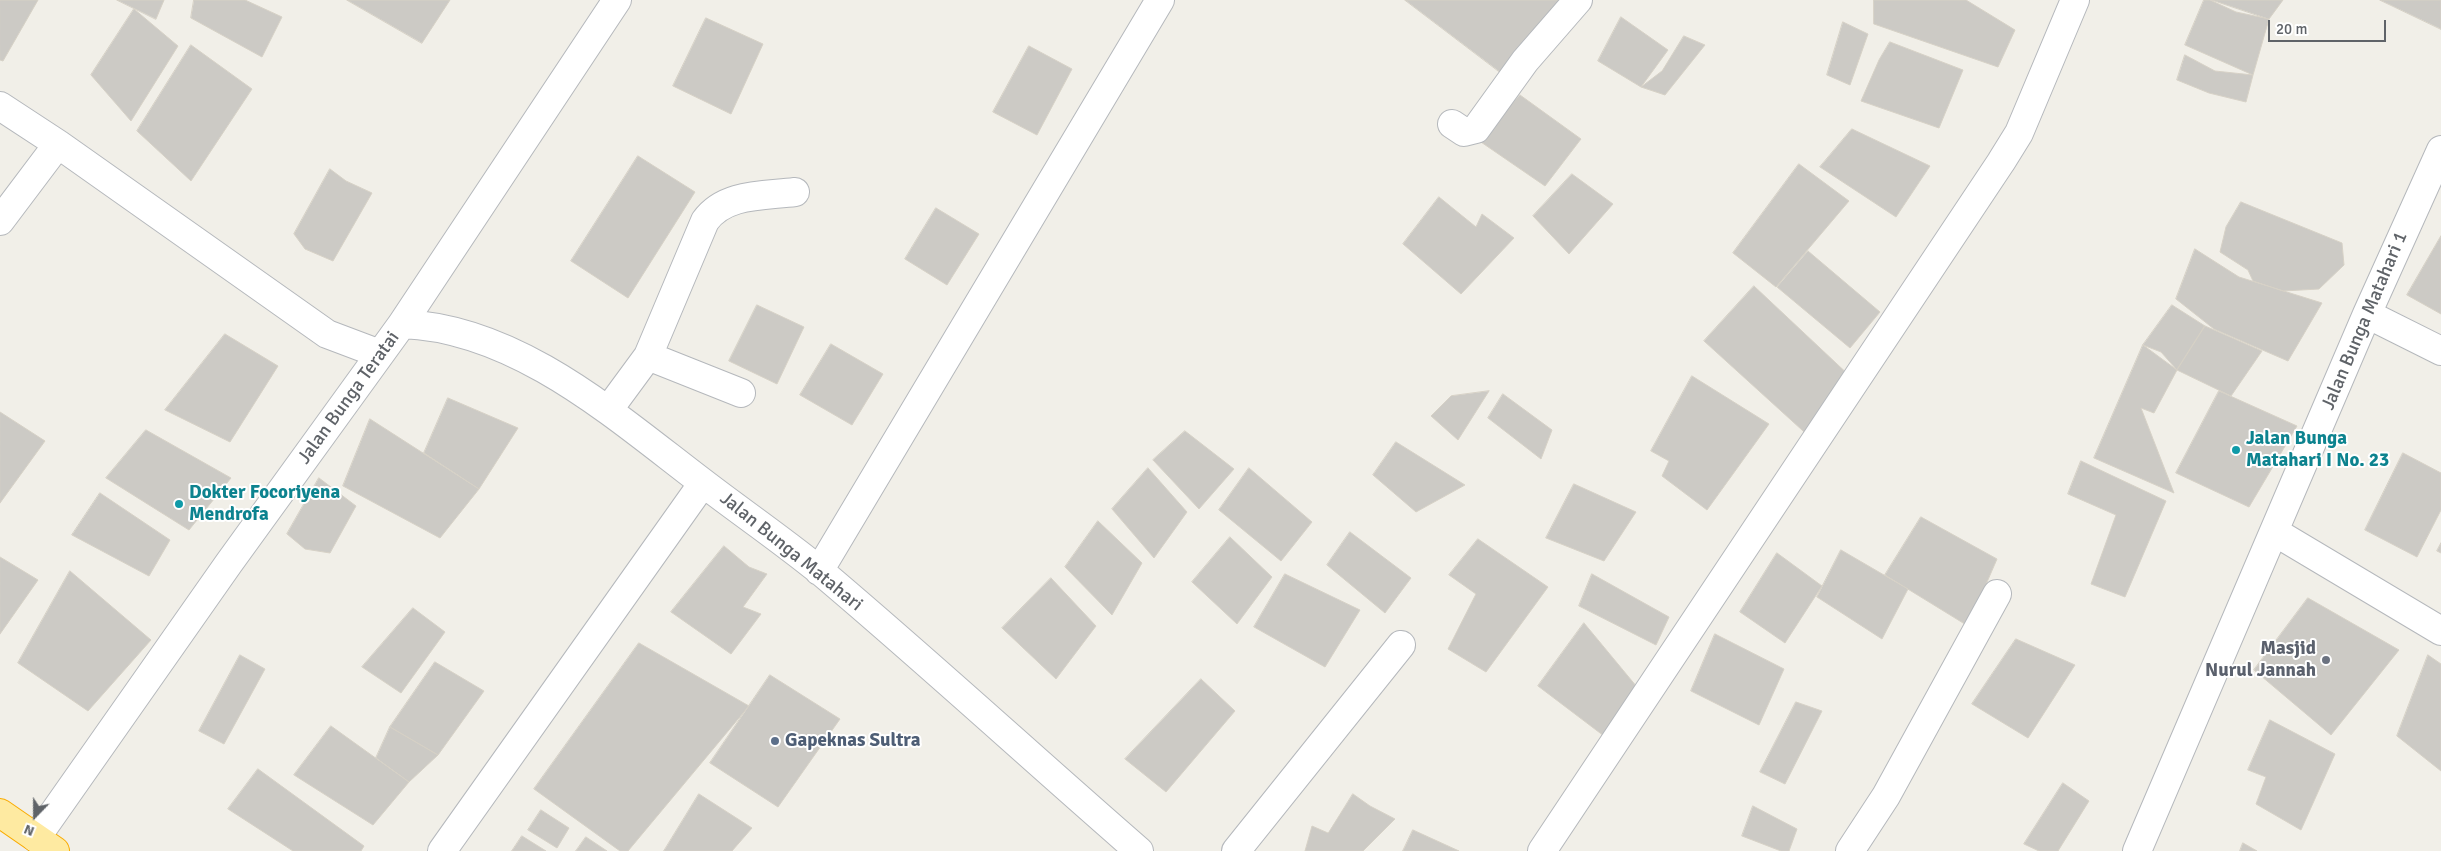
<!DOCTYPE html>
<style>
body{margin:0}
#map{position:relative;width:2441px;height:851px;overflow:hidden;background:#f1efe8;font-family:Signika,sans-serif}
canvas{display:block}
.north{position:absolute;left:10px;top:791px;width:50px;height:50px;-webkit-text-stroke:4px #fff;paint-order:stroke;rotate:202deg;font-size:14px;font-weight:700;line-height:20px;text-align:center;color:#5f6368}
.north::after{content:'';display:block;margin:auto;width:18px;height:22px;background:#5f6368;clip-path:polygon(50% 0,100% 100%,50% 72%,0 100%)}
.scale{position:absolute;left:2268px;top:20px;width:118px;height:22px;box-sizing:border-box;border:2px solid #5f6368;border-top:0;padding-left:6px;font-size:15px;line-height:18px;white-space:nowrap;color:#5f6368;-webkit-text-stroke:4px #fff;paint-order:stroke}
</style>
<div id="map">
<canvas width="2441" height="851"></canvas>
<div class="north">N</div>
<div class="scale">20 m</div>
</div>
<script>
const ctx = document.querySelector('canvas').getContext('2d');
ctx.lineJoin = 'round';
function fillPath(path, color) { ctx.fillStyle = color; ctx.fill(path, 'evenodd'); }
function stroke(path, color, width, dash) { ctx.strokeStyle = color; ctx.lineWidth = width; ctx.lineCap = dash ? 'butt' : 'round'; ctx.setLineDash(dash || []); ctx.stroke(path); }
function drawText(font, color, halo, rows, align = 'center') {
  ctx.font = font + ' Signika,sans-serif'; ctx.lineWidth = 4; ctx.setLineDash([]); ctx.textBaseline = 'middle'; ctx.strokeStyle = halo; ctx.fillStyle = color; for (const [text, x, y, turn = 0] of rows) {
    ctx.save(); ctx.translate(x, y); ctx.rotate((+turn || 0) * Math.PI / 180); ctx.textAlign = isNaN(turn) ? turn : align; if (halo) ctx.strokeText(text, 0, 0); ctx.fillText(text, 0, 0); ctx.restore();
  }
}
const building = new Path2D(`
 M0 0H38L3 61 0 60Z
 M117 0H164L156 19Z
 M194 0H245L282 17 262 57 191 18Z
 M347 0H450L422 43Z
 M1405 0H1566L1500 72Z
 M1874 0H1966L2015 30 1998 67 1874 24Z
 M2204 0H2210L2236 12 2269 19 2253 75 2185 45Z
 M2212 0H2283L2269 19Z
 M2380 0H2441V29Z
 M134 9 178 46 131 121 91 75Z
 M1621 17 1668 50 1641 87 1598 61Z
 M706 18 763 44 731 114 673 86Z
 M1843 22 1868 34 1850 85 1827 75Z
 M1684 36 1705 45 1665 95 1641 87 1662 71Z
 M1890 42 1963 70 1939 128 1861 101 1879 60Z
 M191 45 252 89 191 181 137 131Z
 M1029 46 1072 69 1037 135 993 112Z
 M2185 55 2215 71 2253 75 2246 102 2209 93 2177 80Z
 M1520 95 1581 139 1545 186 1478 140Z
 M1852 129 1930 166 1896 217 1820 167Z
 M638 156 695 192 628 298 571 261Z
 M1799 164 1849 201 1776 287 1733 253Z
 M330 169 346 181 372 193 333 261 305 249 294 234Z
 M1572 174 1613 204 1569 254 1533 216Z
 M1439 197 1476 227 1482 214 1514 238 1461 294 1403 244Z
 M2241 202 2342 243 2344 265 2319 289 2283 291 2253 281 2248 270 2220 252 2226 227Z
 M936 208 979 234 947 285 905 259Z
 M2441 236V314L2407 295Z
 M2195 249 2239 277 2322 303 2288 361 2214 329 2176 299Z
 M1808 251 1880 312 1850 348 1777 287Z
 M1754 286 1853 379 1813 440 1704 341Z
 M757 305 804 327 777 384 729 361Z
 M2172 305 2205 326 2177 370 2143 345Z
 M2205 326 2262 351 2231 396 2177 370Z
 M225 334 278 366 230 442 165 410Z
 M831 344 883 374 852 425 800 395Z
 M2143 345 2161 352 2177 370 2154 413 2141 408 2174 493 2094 458Z
 M1692 376 1769 424 1707 510 1662 476 1669 461 1651 451Z
 M1489 391 1458 440 1431 416 1451 396Z
 M2219 391 2297 426 2249 507 2176 473Z
 M1503 394 1552 430 1541 459 1488 418Z
 M448 398 518 428 479 489 424 453Z
 M0 412 45 441 0 503Z
 M370 419 479 489 440 538 343 486Z
 M146 430 231 478 189 530 106 478Z
 M1185 431 1234 469 1199 509 1153 460Z
 M1396 442 1465 485 1416 512 1373 475Z
 M2403 453 2441 473V510L2417 557 2365 530Z
 M2081 461 2166 501 2125 597 2091 584 2116 515 2068 494Z
 M1148 468 1187 512 1154 558 1112 509Z
 M1249 468 1312 522 1281 561 1219 510Z
 M319 478 356 506 330 553 305 549 287 534Z
 M1574 484 1636 512 1604 561 1546 538Z
 M100 493 170 540 149 576 72 535Z
 M1921 517 1997 559 1968 626 1885 575Z
 M1098 521 1142 563 1112 615 1065 567Z
 M1350 532 1411 578 1385 613 1327 565Z
 M1230 537 1272 577 1237 624 1192 582Z
 M1478 539 1548 587 1486 672 1448 649 1476 594 1449 575Z
 M2441 543V553L2437 551Z
 M724 546 749 567 767 574 743 607 761 614 731 654 671 612Z
 M1841 550 1908 589 1882 639 1817 597Z
 M1777 553 1822 586 1785 643 1740 612Z
 M0 557 38 580 0 634Z
 M70 571 151 640 88 711 18 663Z
 M1285 574 1360 610 1325 667 1254 627Z
 M1592 574 1669 617 1656 645 1579 606Z
 M1051 578 1096 626 1056 679 1002 628Z
 M2308 598 2399 650 2331 735 2254 670Z
 M413 608 445 632 401 693 362 667Z
 M1584 623 1637 687 1604 736 1538 686Z
 M1715 634 1784 669 1759 725 1691 691Z
 M2016 639 2075 665 2028 738 1972 704Z
 M639 643 749 706 628 851H620L534 789Z
 M240 655 265 669 224 744 199 731Z
 M2428 655 2441 664V771L2397 736Z
 M435 662 484 691 438 755 390 727Z
 M770 675 840 719 778 807 710 763Z
 M1201 679 1235 711 1166 792 1125 759Z
 M1796 702 1822 711 1785 784 1760 772Z
 M2270 720 2335 754 2301 830 2256 804 2266 777 2248 770Z
 M331 726 409 782 373 825 294 775Z
 M390 727 438 755 409 782 376 758Z
 M258 769 364 846 361 851H293L228 809Z
 M2063 783 2089 801 2058 851H2039L2024 844Z
 M699 794 752 828 732 851H664Z
 M1353 794 1370 806 1395 819 1363 851H1305L1312 826 1328 833Z
 M1753 806 1797 829 1789 851H1781L1742 836Z
 M541 810 569 828 557 848 528 830Z
 M1413 830 1459 851H1403Z
 M522 836 546 851H512Z
 M586 837 607 851H576Z
 M2243 843 2257 851H2240Z`);
const minor = new Path2D(`
 M0 106 58 144 327 334 380 354
 M1452 124 1464 132 1476 129 1525 61 1578 0
 M0 221 58 144
 M2367 314 2441 351
 M402 324C517 328 615 416 702 482 741 512 782 540 820 571 928 662 1032 758 1139 851
 M648 356 741 393
 M609 409 648 356 705 221C725 193 764 196 795 192
 M2275 532 2441 631
 M819 571 1160 0
 M36 838 229 563 402 324 617 0
 M442 851 703 483
 M1236 851 1401 645
 M1542 851 2001 162 2019 133 2075 0
 M1850 851 1886 796 1997 594
 M2137 851 2367 314 2441 150`);
const trunk = new Path2D(`
 M0 813 55 851`);
const markers = [
 [2236,450,5,"#0f9aa8"],
 [179,504,5,"#0f9aa8"],
 [2326,660,5,"#6b7280"],
 [775,741,5,"#5c6f8a"]
];
const streetNames = [
 ["Jalan Bunga Matahari 1",2365,321,-67],
 ["Jalan Bunga Teratai",349,398,-54],
 ["Jalan Bunga Matahari",791,552,39]
];
const cultureNames = [
 ["Jalan Bunga",2246,439],
 ["Matahari I No. 23",2246,461],
 ["Dokter Focoriyena",189,493],
 ["Mendrofa",189,515]
];
const worshipNames = [
 ["Masjid",2316,649],
 ["Nurul Jannah",2316,671]
];
const serviceNames = [
 ["Gapeknas Sultra",785,741]
];
fillPath(building, '#cccac5');
stroke(building, '#d6d1c6', 1);
stroke(minor, '#b5b8bc', 30);
stroke(trunk, '#f9ab00', 30);
stroke(minor, '#fff', 28);
stroke(trunk, '#feeaa1', 28);
for (const [x, y, r, color] of markers) { const dot = new Path2D(); dot.arc(x, y, r, 0, 2 * Math.PI); ctx.fillStyle = color; ctx.fill(dot); stroke(dot, '#fff', 2); }
drawText('19px', '#5f6368', '#fff', streetNames);
drawText('bold 19px', '#0d838f', '#fff', cultureNames, 'left');
drawText('bold 19px', '#5b616d', '#fff', worshipNames, 'right');
drawText('bold 19px', '#4e5e75', '#fff', serviceNames, 'left');
</script>
